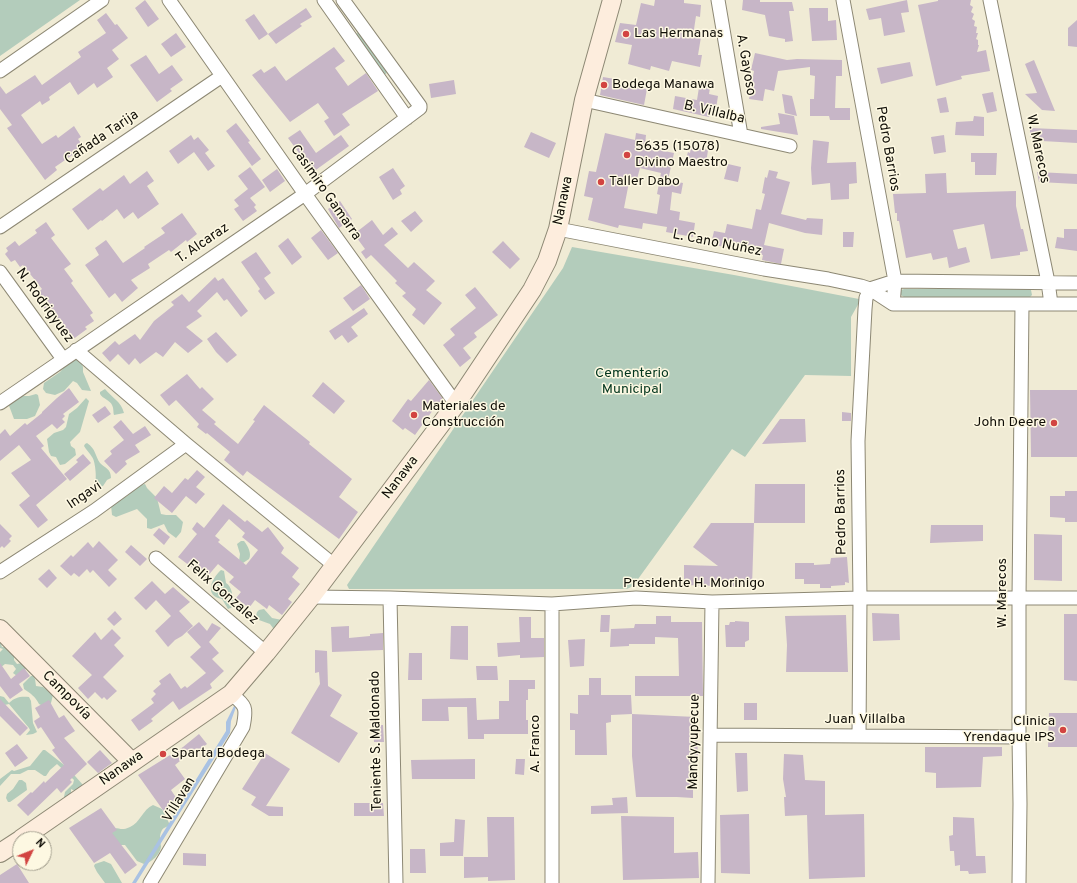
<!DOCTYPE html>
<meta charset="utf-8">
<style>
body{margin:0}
#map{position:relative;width:1077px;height:883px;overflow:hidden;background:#f0ebd5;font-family:Overpass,sans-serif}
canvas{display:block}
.north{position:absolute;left:12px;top:831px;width:40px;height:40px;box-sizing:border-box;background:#fdf8e2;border:1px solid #9e9a8a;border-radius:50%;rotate:47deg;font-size:11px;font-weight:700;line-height:16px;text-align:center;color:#100e07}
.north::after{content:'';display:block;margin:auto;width:14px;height:18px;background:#d24441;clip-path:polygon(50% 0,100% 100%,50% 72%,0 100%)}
</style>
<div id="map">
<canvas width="1077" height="883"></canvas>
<div class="north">N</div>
</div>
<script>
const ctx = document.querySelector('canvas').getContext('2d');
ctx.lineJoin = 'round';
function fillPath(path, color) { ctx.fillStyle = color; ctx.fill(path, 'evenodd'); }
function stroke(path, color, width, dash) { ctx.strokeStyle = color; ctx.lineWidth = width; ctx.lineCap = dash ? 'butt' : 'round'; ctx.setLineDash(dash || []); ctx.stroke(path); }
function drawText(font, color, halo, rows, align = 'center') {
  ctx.font = font + ' Overpass,sans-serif'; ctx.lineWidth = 3; ctx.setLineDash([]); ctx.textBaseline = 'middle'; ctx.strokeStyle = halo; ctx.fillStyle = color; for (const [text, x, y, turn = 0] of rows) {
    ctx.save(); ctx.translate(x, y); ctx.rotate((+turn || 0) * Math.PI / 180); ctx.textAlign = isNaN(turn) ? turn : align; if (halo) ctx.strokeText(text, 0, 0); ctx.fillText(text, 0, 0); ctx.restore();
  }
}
const green = new Path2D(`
 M0 0H80L0 56Z
 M359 32 387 71 386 74H383L356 34Z
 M572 247 734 275 859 299 860 301 851 317V376L805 375 745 457 732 449 633 586 627 589H349L347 585 563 268Z
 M904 289H1029L1031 290 1032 295 1029 298 904 297 899 294 901 290Z
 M72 360H77L81 362 83 367V372L91 391 82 390 77 383 73 381 64 391 55 395 46 393 43 389 44 383 60 372 69 362Z
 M105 389C112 398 121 401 124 413L114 415C113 412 114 409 112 405 110 400 103 399 100 394V392Z
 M36 394 38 395 40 405 35 416 27 419H14L8 403 15 396H29Z
 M86 398 89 401 80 432 70 442 71 446 75 449 76 455 65 464 60 465 56 457 51 456 49 452 47 439 54 433 63 430 66 427 69 414 77 408Z
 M87 443C96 449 95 456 100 463 105 468 111 469 111 478L107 480 103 486 100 487 95 482C97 478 95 460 92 457 90 453 86 450 84 446L85 444Z
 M145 484 147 488 157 498 161 514 166 515H176L183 522 181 532 176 538 168 532 164 524 151 529 147 528V519L137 509 116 517 112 515 111 505 114 502 127 496 137 486Z
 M241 541H244C248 546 252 554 249 559L243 563 239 561 240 554 237 544Z
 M221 570 224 571 226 583C232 586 232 596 235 603L233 607 228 609 222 599C204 596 211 579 221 570Z
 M264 609 272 618 282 620 276 632 270 624 259 620 256 616 257 612 259 610Z
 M0 641 2 647H7L14 656V660L17 664 22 663 27 668 17 676 13 673 16 669 13 665 5 664 0 668V652L3 649 0 648Z
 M31 676H33L35 679 36 686 43 687 53 695 51 703 43 706 39 704C35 696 31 694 24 689L23 684Z
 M0 696 4 697 9 703C15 697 21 696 29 697L31 701 33 723 37 732 33 734 26 735 30 730 29 728 9 704 0 706Z
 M43 750H45L68 768 83 785 75 791 71 789V793L72 795 66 798 64 797 65 792 73 784 74 780 57 764 50 770 46 776H44L35 770H28L20 774H11L0 786V779L12 770 14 771 30 766Z
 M19 780H22L26 783 27 790 10 802H8L6 798 7 794 13 789Z
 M153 805 162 809 170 825C167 827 164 827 162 830 159 835 160 842 161 846 161 854 151 863 144 864L137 861 125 845H118L105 830C107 829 111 828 114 828 121 828 121 831 130 827 140 823 143 809 153 805Z
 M104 861 111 864 122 883H105L97 872 94 866 95 864Z`);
const water = new Path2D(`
 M234 706 236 707 231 721 230 733 136 883H132L226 731V722Z`);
const building = new Path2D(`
 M145 0 159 19 148 27 135 8Z
 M655 0H684V3L701 5 700 17 696 16 693 36 701 37 698 55H702L700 67 672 61 669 71 651 66 650 70 628 64 632 45 615 42 620 23 636 25 641 3 654 6Z
 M743 0H760V2H792L794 11H789L793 41 785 42V39L769 36 765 15 742 10Z
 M907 0 909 12 901 13 905 32 884 36 881 18 869 20 866 9Z
 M938 0H971L970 5 973 7 971 12 974 14 972 19 975 21 974 26 977 27 976 33H978L976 39 978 40V45H979L977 52 986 50 990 71 961 76 962 79 936 86 918 5 938 1Z
 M306 8 312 17 300 24 302 26 276 44 268 34 259 40 245 20 254 14 268 34Z
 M809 8H828V21L836 20 837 40 812 41Z
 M106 13 115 25 117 24 128 38 112 50 119 59 107 68 113 77 97 88 94 83 78 95 70 82 49 97 50 100 42 105 40 101 21 115 42 144 56 135 58 138 74 126 81 137 78 139 84 147 55 167 57 170 45 180 7 128 12 125 0 109V86L6 94 35 75 42 85 60 72 81 57 78 52 106 33 97 20Z
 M1077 20V47L1068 46V28Z
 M176 33 186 47 171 57 161 44Z
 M334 47 345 61 335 68 348 86 366 73 378 91 342 114 350 125 334 136 324 121 329 118 318 103 290 122 252 75 261 69 264 73 275 66 286 81Z
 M755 53 787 60 797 59 842 60V76H836L835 108H850V120H830L829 116H810V99H814L815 76 810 75V67L778 71 774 91 765 89 763 101 749 99 754 71 751 70Z
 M146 55 159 74 172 65 183 80 170 89 172 91 157 102 130 65Z
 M1034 60 1055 111 1042 110 1025 94 1037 93 1025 64Z
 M910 62 913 76 881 84 877 68Z
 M603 77 621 80 620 84 647 89 644 105 600 95Z
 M454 80 456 94 431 98 429 84Z
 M700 81 711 82 709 94 718 96 715 115 710 114 709 117 673 109 675 96 697 100Z
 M993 92 997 111 987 113 982 94Z
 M782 94 792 96 797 116 785 113Z
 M946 97 949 112 940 113 937 99Z
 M778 113 794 116 798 135 761 129V127L780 124Z
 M974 116 984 117V136L955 135 956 122 973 121Z
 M236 123 250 141 248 142 261 159 252 166 226 131Z
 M1030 128 1077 130V143L1042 141 1043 138H1030Z
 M300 130 316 153 341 135 349 146 313 172 288 138Z
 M531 132 556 143 549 158 524 147Z
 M605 133 635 140 636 133 646 135 645 145 664 149V151L674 153 668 180 683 183 681 194 672 192 670 210 680 212 679 220 695 223 693 237 666 232 667 227 643 223 642 229 619 225 618 228 588 220 593 198 584 196 589 171 596 172ZM640 168 661 173 657 194 660 195 657 214 624 208 630 177 637 179Z
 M191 135 194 140 198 137 209 150 205 153 215 166 208 171 194 152 178 164 169 151Z
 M944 135 946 152 934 154 931 137Z
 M813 140 829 142 827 163 856 162 857 183 849 184V199L831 200 830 183 812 185 811 168Z
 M691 147 708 150 706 164 697 162 696 164 685 162 688 152 690 153Z
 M971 153H997L996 175H975V162H971Z
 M728 164 741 167 738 182 724 179Z
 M250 167 265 187 250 198 256 205 254 207 257 211 243 221 234 209 239 206 234 200 248 189 238 176Z
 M393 168 405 186 400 190 402 194 393 200 379 177Z
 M277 169 285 181 270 192 262 180Z
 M769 170 778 172 776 178 790 182 781 214 806 220 807 218 823 219 822 235 805 233 769 223 764 245 784 249 781 264 762 260 763 255 747 251 748 246 725 241 724 247 711 244 714 231 725 233 727 224 752 229 756 209 761 210 765 194 762 193 765 177 767 178Z
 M147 171 154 181 147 186 159 204 138 219 133 212 124 219 117 209 102 221 101 220 88 230 72 209 100 188 103 191 124 175 130 184Z
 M1037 172 1077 174V184L1039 182Z
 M946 173 947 193 1016 191V206L1021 229H1023L1028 251 1020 252V255L991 259 984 224 953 230 958 249 966 247 970 262 949 268 947 257 933 260 931 253 906 258 899 221H897V213H895L893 194 926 193 925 174Z
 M340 201 352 219 339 228 328 209Z
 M415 211 423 221 411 232 401 221Z
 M182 213 197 234 187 242 186 240 171 252 169 250 148 264 150 268 131 280 138 288 122 302 115 293 109 298 85 265 99 255 95 248 106 240 123 263 145 248 144 247 165 233 161 228Z
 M372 220 383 235 392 227 398 234 384 245 408 268 414 262 435 281 426 290 442 303 424 325 412 315 416 309 402 296 406 293 395 283 397 281 371 255 366 259 361 252 365 249 354 234Z
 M46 222 55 235 51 238 71 264 64 269 73 281 71 283 93 313 90 315 94 321 85 327 87 329 72 340 53 315 51 317 34 296 42 289 23 265 20 267 15 260 11 262 5 254 8 251 6 248 15 241 19 246 37 233 35 230Z
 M1064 229H1077V251L1055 248 1057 237 1064 238Z
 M321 230 338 253 328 260 311 238Z
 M843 232H854L853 247H843Z
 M288 238 302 257 292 265 278 246Z
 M503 241 520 259 510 269 492 252Z
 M256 252 271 273 264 278 275 293 265 300 258 291 260 289 241 262Z
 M215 277 218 281 223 278 248 311 241 317 227 299 224 301 217 292 197 311 202 316 186 327 203 341 188 353 175 342 163 357 156 352 140 364 135 358 129 365 118 354 110 362 102 353 115 341 119 345 135 334 140 340 154 321 174 305 171 302 182 294 189 302Z
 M361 285 370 299 353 311 343 298Z
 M475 287 498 315 474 333 477 337 463 348 471 358 460 367 443 345 455 335 450 329 476 308 465 295Z
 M364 308 368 314 351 327 358 336 348 343 342 335 335 340 329 331Z
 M216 332 237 355 227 363 216 352 207 339Z
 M187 374 200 389 202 387 214 399 202 410 216 422 214 424 238 444 255 421 253 420 264 405 310 442 309 444 352 479 339 497 358 512 339 539 247 471 243 476 224 460 230 452 207 433 206 434 197 427 199 424 176 400 169 406 160 395Z
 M429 380 443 399 439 404 438 403 415 435 405 428 403 430 392 421 408 399 411 401Z
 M323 382 345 401 334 414 312 396Z
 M69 388 79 402 63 414 65 416 62 419 65 422 57 429 52 424 36 436 44 446 41 448 67 479 36 505 48 520 38 528 19 505 30 496 11 473 31 460 19 445 0 461V434L5 429 10 436 25 423 27 425 42 413V412L57 398Z
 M1030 390H1077V457H1031Z
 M105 406 111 414 98 423 92 415Z
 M842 412 851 413V421H842Z
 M780 419H805L806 442 762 444Z
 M121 420 133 434 145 426 151 435 135 445 140 452 125 461 127 464 116 474 104 461 112 454 110 451 124 440 113 427Z
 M83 454 91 463 70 481 64 474 78 462 76 460Z
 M197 470 205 477 196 487 205 494 196 504 186 496 172 513 154 498 164 486 172 493 185 478 188 480Z
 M755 484H805V523H754Z
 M1065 491H1077V522H1065V518L1050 517V496H1065Z
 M223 504 245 522 247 520 262 532 268 527 284 548 281 553 299 568 292 577 300 584 288 599 292 602 282 615 269 605 267 609 255 600 249 608 236 598 241 592 229 582 234 577 218 564 206 578 178 557 197 534 192 529 197 522 204 528ZM229 519 245 533 242 537 258 550 246 565 218 542 220 540 215 536Z
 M711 523H754L752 587 684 585V565L718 566 693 547Z
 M0 524 12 536 9 539 11 541 4 548 2 546 0 548Z
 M931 525H983V541L930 543Z
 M159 528 170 537 164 545 153 535Z
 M1034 534 1062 535V581L1034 580Z
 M99 541 118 560 108 570 117 579 109 587 93 570 90 573 87 569 79 577 74 573 71 576 60 566 71 555 73 557 88 542 93 548Z
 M131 545 147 559 140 566 125 552Z
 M847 557 849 583 845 582V585L831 586V588H820V584H804V579H795V563H814V565L830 564 831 558Z
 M49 569 57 578 47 588 38 579Z
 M152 581 165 594 173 587 190 602 179 611 193 626 182 636 175 640 168 647 155 631 171 616 156 600 146 610 134 598Z
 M115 611 122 619 114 626 107 619Z
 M872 613 899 614 900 640 873 641Z
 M1064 614H1077V681L1064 680Z
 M601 615H610L609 632H600Z
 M846 615 848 672H786L787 645 785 616Z
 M656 616H671V622H702L703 696H635V676H679L678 638 655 637V644H629V646L610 647 611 629 634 628 635 624H656Z
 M519 617H531V638H544V657L520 658V655L498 657 497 643 520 642Z
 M735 621 749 622V640L745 642V647H726L725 625H729L730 622H735Z
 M199 622 207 631 212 623 221 628 209 642 219 653 212 659 224 671 210 684 212 688 179 710 173 701 151 719 153 721 139 731 131 720 154 703 151 699 156 694 153 691 161 684 159 681 170 673 181 689 185 686 187 688 206 673 190 657 201 647 187 632Z
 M349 626V638L370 636V634L383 633V650L332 652 331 627Z
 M451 626H468V660L450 659Z
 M112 629 121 638 114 645 124 656 103 677 117 691 107 700 104 697 102 699 95 692 88 699 78 688 92 675 72 656 95 632 101 640Z
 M585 639 584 666 570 667 568 640Z
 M315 650 327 651 328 686 342 695 330 716 358 733 339 763 291 733 320 684 319 672 315 673Z
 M409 653H422V680H408Z
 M0 663 11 679 24 668 30 676 19 684 23 690 10 699 0 686Z
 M476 666H497L498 680H477Z
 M589 678H601V695H631L632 714 611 715V722L606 723 607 755H575V730H570V713L578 714V695H589Z
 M509 680H535V689H528V700H526V720H528V734H484V739H468L467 707H448L449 721H422V699L476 698 477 720 499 719V701H509Z
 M0 699 28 728 20 736 0 716Z
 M49 700 59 718 64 715 75 731 64 738 87 764 70 780 72 782 61 793 57 788 28 816 17 805 31 792 32 793 44 781 45 783 64 765 52 750 55 748 41 727 38 729 34 721 40 717 35 708Z
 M744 703H757V720H744Z
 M1049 713H1077V747H1048Z
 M632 714 696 717 698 756H692L695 775H693V798L677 797H636L632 756Z
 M373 725H383L384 742H374Z
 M199 734 207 744 197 752 195 749 175 765 185 779 171 790 179 802 165 813 138 775 183 747Z
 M17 744 28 758 15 767 5 753Z
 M925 747H1002V756L983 757 981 787 936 788V773L925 772Z
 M100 750 112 763 98 773 87 762Z
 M265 753 290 769 266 806 283 807V816H269L251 805 256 797 242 789Z
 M735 753H747L748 791 737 792Z
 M784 754 803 755 805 780 825 781V815L864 814 865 877 809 879 807 815 785 816 784 797H786L783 779Z
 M475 759V779H412L411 760Z
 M516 759H525L524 775 515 774Z
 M627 797 628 813 591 814V806L613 805 612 798Z
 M354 803H383L384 816H354Z
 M101 808 117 830 112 833 137 865 125 874 110 853 94 863 69 828Z
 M749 814 750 874 721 873 720 815Z
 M621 816 674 817V853L698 852 699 878 623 880Z
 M487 817H514L515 880 488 881V877L464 878V857H488Z
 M953 817 974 818 976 856H985L986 873 969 874 968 871H960V865L955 866 954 851H950L949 836 953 835Z
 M455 819 465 820 463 856H440V843L454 842Z
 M410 849H425L426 873H410Z
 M183 853 206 854V866L183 865Z
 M17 864 29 883H0V875Z`);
const street = new Path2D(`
 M169 0 305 194 456 404
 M324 0 407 118
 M718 0 741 135
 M843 0 895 281 893 304
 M990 0 1048 282 1051 304
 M0 71 102 0
 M584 100 790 146
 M0 227 222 76
 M558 229 764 269 828 279 861 286 870 289 893 304H1077
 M0 272 63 359
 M870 289 895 281 1077 283
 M76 350 186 444 335 566
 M0 403 305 194 420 108V106L343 0
 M156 558 266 653
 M0 572 94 511 186 444
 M311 597 390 598 552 604 636 598 712 602 860 598H1077
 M390 598 396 883
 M711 735 1019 737
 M859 736 860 598 858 441 865 309 866 298 870 289
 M150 883 243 727C247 708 246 705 231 694
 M552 883V604
 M708 883 712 602
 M1019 883 1020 804 1019 737V598L1022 304`);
const secondary = new Path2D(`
 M0 629 132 762
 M21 839 231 694 266 653 311 597 456 404 532 290 547 261 558 229 584 100 612 0
 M0 853 20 840`);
const markers = [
 [626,34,4,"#d24441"],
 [604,85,4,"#d24441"],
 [627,155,4,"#d24441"],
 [601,182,4,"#d24441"],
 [414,415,4,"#d24441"],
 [1054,423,4,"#d24441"],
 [1063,730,4,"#d24441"],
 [163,754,4,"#d24441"]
];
const poiNames = [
 ["Las Hermanas",634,34],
 ["Bodega Manawa",612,85],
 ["5635 (15078)",635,147],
 ["Divino Maestro",635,163],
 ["Taller Dabo",609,182],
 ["Materiales de",422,407],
 ["Construcción",422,423],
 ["John Deere",1046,423,"right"],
 ["Clinica",1055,722,"right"],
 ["Yrendague IPS",1055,738,"right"],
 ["Sparta Bodega",171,754]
];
const streetNames = [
 ["A. Gayoso",745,65,80],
 ["B. Villalba",714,113,13],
 ["Cañada Tarija",102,138,-34],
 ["Pedro Barrios",887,149,80],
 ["W. Marecos",1037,149,78],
 ["Casimiro Gamarra",325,193,55],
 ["Nanawa",564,201,-78],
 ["T. Alcaraz",203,244,-34],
 ["L. Cano Nuñez",717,244,11],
 ["N. Rodrigyuez",44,306,54],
 ["Nanawa",401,478,-53],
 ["Ingavi",85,496,-34],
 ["Pedro Barrios",842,512,-91],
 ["Presidente H. Morinigo",694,584],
 ["Felix Gonzalez",222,593,41],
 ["W. Marecos",1003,593,-90],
 ["Campovía",66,696,45],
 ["Juan Villalba",865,720],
 ["Teniente S. Maldonado",377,741,-91],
 ["Mandyyupecue",695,742,-89],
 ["A. Franco",536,744,-90],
 ["Nanawa",122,769,-35],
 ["Villavan",180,800,-59]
];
const parkNames = [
 ["Cementerio",632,374],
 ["Municipal",632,390]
];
fillPath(green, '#b3ccbb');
fillPath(water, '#a9c2e3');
fillPath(building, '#c7b6c7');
stroke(street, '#8d8874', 15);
stroke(secondary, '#8d8874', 20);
stroke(street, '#fff', 13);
stroke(secondary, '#fdeddd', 18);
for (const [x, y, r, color] of markers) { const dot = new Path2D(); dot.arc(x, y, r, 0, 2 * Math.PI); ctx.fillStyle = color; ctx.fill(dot); stroke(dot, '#fdf8e2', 1.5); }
drawText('14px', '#100e07', '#fdf8e2', poiNames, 'left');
drawText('14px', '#100e07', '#fdf8e2', streetNames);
drawText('14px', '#02351d', '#fdf8e2', parkNames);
</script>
